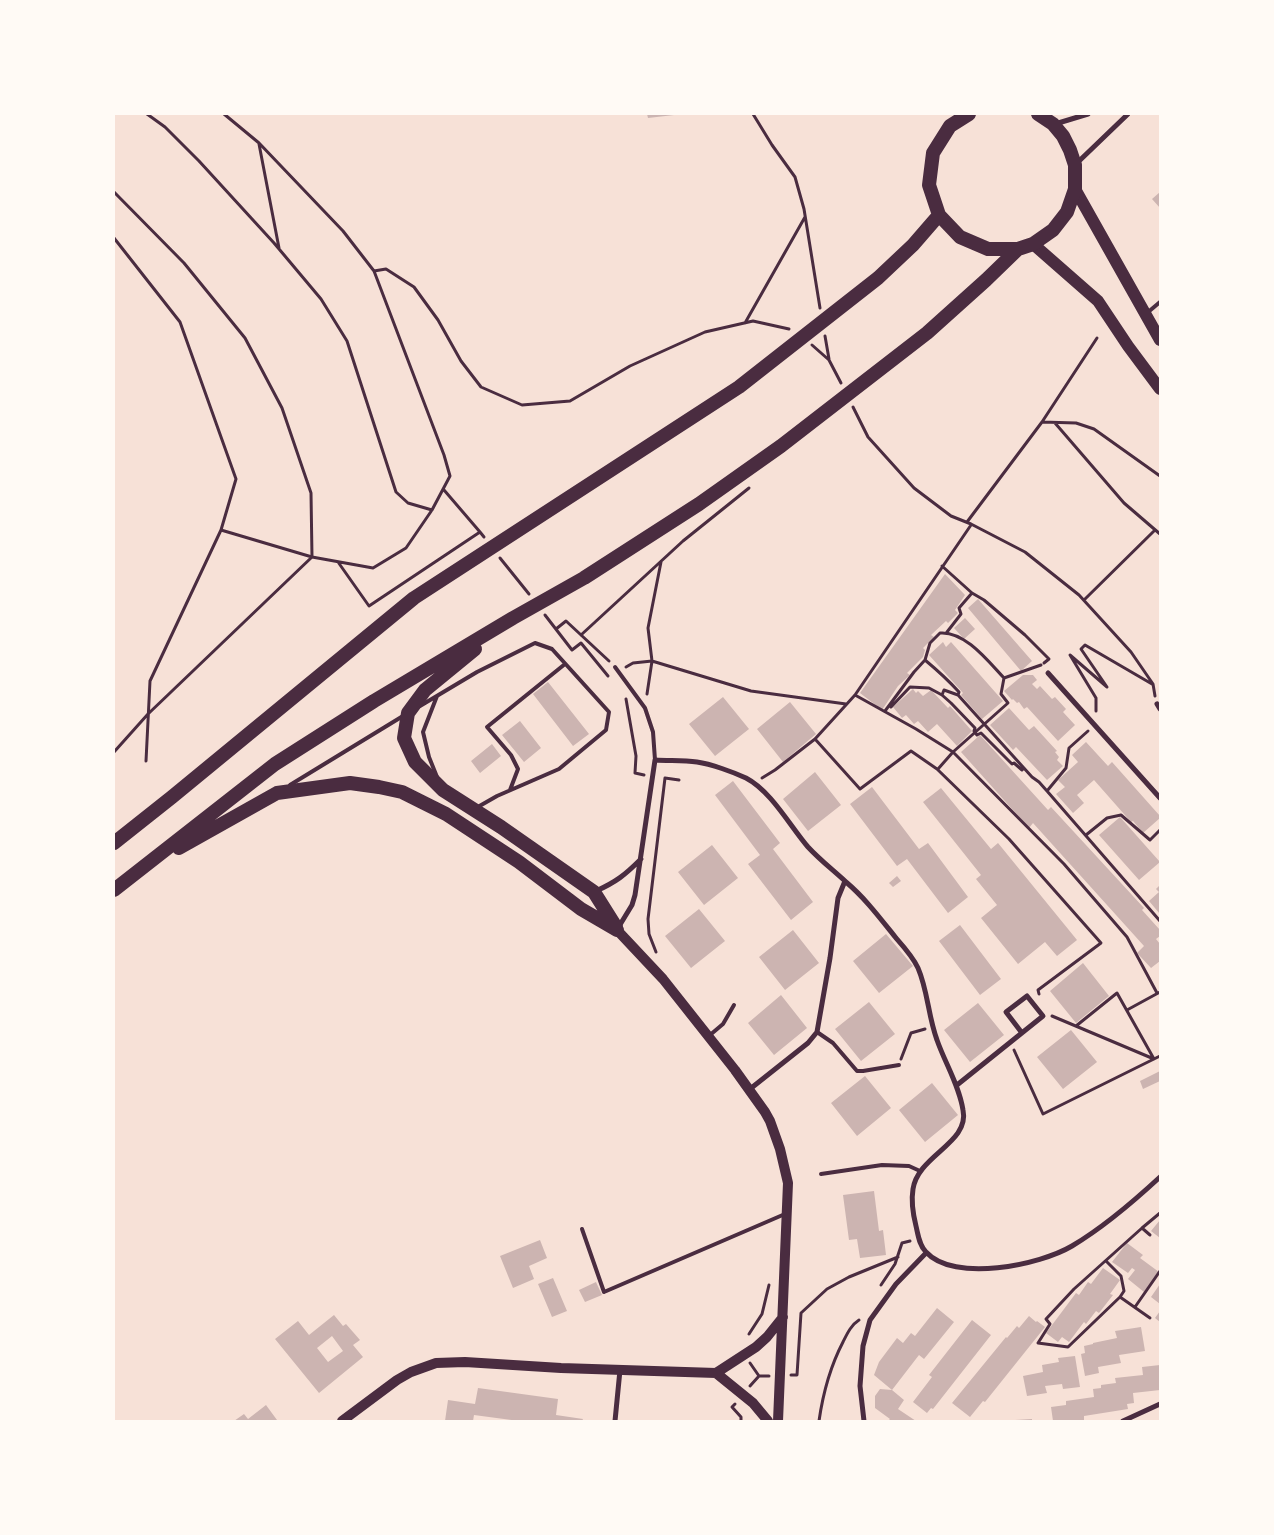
<!DOCTYPE html>
<style>
body{margin:0}
#map{position:relative;width:1274px;height:1535px;overflow:hidden;background:#f7e1d7;font-family:Karla,sans-serif}
canvas{display:block}
.frame{position:absolute;inset:0;border:115px solid #fffaf5;pointer-events:none}
</style>
<div id="map">
<canvas width="1274" height="1535"></canvas>
<div class="frame"></div>
</div>
<script>
const ctx = document.querySelector('canvas').getContext('2d');
ctx.lineJoin = 'round';
function fillPath(path, color) { ctx.fillStyle = color; ctx.fill(path, 'evenodd'); }
function stroke(path, color, width, dash) { ctx.strokeStyle = color; ctx.lineWidth = width; ctx.lineCap = dash ? 'butt' : 'round'; ctx.setLineDash(dash || []); ctx.stroke(path); }
const building = new Path2D(`
 M647 114H674V115L648 118Z
 M1160 192V208L1152 199Z
 M945 574 965 595 955 610 958 613 948 623 946 621 931 635 934 637 923 648 925 650 923 657 907 673 910 675 898 686 882 710 860 693Z
 M978 599 1032 661 1021 671 968 608Z
 M965 618 975 629 964 639 954 628Z
 M943 642 946 647 951 642 1003 701 982 719 961 695 963 693 929 655Z
 M1023 675H1033L1037 680 1032 684 1037 689 1040 686 1052 699 1055 697 1066 709 1063 712 1075 725 1058 741 1027 707 1024 709 1019 702 1017 703 1013 699 1012 700 1004 691Z
 M548 682 589 734 573 746 533 694Z
 M913 689 916 693 918 691 923 696 931 690 948 708 950 706 972 731 957 746 937 724 928 732 918 721 914 724 906 715 902 718 893 707Z
 M723 697 749 729 715 756 689 724Z
 M790 702 816 734 783 762 757 729Z
 M1009 708 1029 730 1034 726 1057 751 1055 752 1059 757 1057 760 1063 766 1047 780 1016 747 1013 750 990 725Z
 M520 721 541 748 524 762 502 735Z
 M980 735 1048 810 1051 807 1144 908 1142 910 1160 930V936L1156 939 1160 944V961L1151 968 1137 953 1144 946 1033 823 1029 828 961 752Z
 M1086 742 1108 766 1112 762 1160 816V818L1143 833 1133 821 1131 822 1094 780 1077 795 1084 803 1073 813 1056 794 1065 787 1058 780 1078 762 1072 755Z
 M492 744 501 756 480 773 471 761Z
 M815 772 841 805 808 831 783 799Z
 M733 781 780 843 773 849 813 902 791 920 748 864 760 855 715 795Z
 M872 787 919 849 928 843 968 897 948 913 907 859 897 866 850 804Z
 M941 788 991 849 998 843 1077 940 1057 956 1045 942 1018 964 981 918 997 905 976 879 981 875 923 802Z
 M1120 817 1160 862 1139 880 1099 835Z
 M712 845 738 878 704 905 678 872Z
 M897 876 901 881 893 887 889 883Z
 M1160 885V914L1149 901 1159 892 1156 889Z
 M699 909 725 941 691 968 665 936Z
 M960 925 1001 979 980 995 939 941Z
 M793 930 819 963 785 990 759 957Z
 M886 934 913 966 879 993 853 961Z
 M1083 963 1109 996 1076 1023 1050 991Z
 M781 995 807 1028 774 1055 748 1023Z
 M869 1002 895 1034 861 1061 835 1029Z
 M978 1003 1004 1035 970 1062 944 1030Z
 M1071 1030 1097 1062 1063 1089 1037 1057Z
 M1160 1071V1081L1143 1089 1140 1081Z
 M865 1076 891 1108 857 1136 831 1103Z
 M932 1083 958 1115 925 1142 899 1110Z
 M874 1191 879 1231 883 1230 886 1255 860 1258 857 1239 849 1240 843 1195Z
 M1160 1220V1238L1151 1231Z
 M540 1240 547 1258 529 1266 534 1279 513 1288 500 1256Z
 M1127 1243 1143 1255 1140 1258 1159 1272 1144 1292 1128 1279 1135 1270 1132 1268 1128 1273 1112 1262Z
 M1103 1268 1120 1280 1110 1294 1113 1295 1099 1313 1096 1311 1086 1324 1084 1322 1069 1342 1062 1337 1058 1342 1046 1333 1076 1293 1079 1295 1088 1282 1091 1284Z
 M553 1278 567 1311 552 1317 538 1284Z
 M596 1282 602 1295 585 1302 579 1290Z
 M1160 1284V1304L1151 1297Z
 M937 1308 954 1322 924 1359 919 1355 892 1390 874 1375 879 1362 897 1338 903 1343 911 1333 915 1336Z
 M1160 1311V1322L1155 1318Z
 M334 1315 343 1326 346 1324 360 1340 353 1345 363 1357 319 1393 275 1339 298 1321 309 1335ZM332 1336 343 1351 328 1362 317 1348Z
 M1029 1316 1036 1322 1037 1321 1045 1327 985 1402 983 1401 970 1417 952 1403 1006 1337 1007 1338 1017 1326 1019 1328Z
 M972 1320 991 1335 933 1409 931 1408 927 1413 913 1402 932 1377 929 1375Z
 M1141 1327 1145 1351 1119 1355 1121 1363 1098 1367 1099 1373 1085 1376 1081 1354 1085 1353 1084 1346 1093 1344V1343L1117 1338 1115 1331Z
 M1075 1356 1080 1387 1063 1389 1062 1384 1045 1386 1047 1393 1027 1396 1023 1376 1043 1372 1042 1365 1059 1362 1058 1358Z
 M1160 1365V1390L1133 1393 1134 1403 1127 1404 1128 1409 1084 1416V1421H1053L1051 1407 1066 1405V1401L1094 1397 1093 1389 1101 1388V1385L1116 1383 1115 1378 1143 1375 1142 1367Z
 M478 1388 558 1399 556 1415 583 1419 582 1421H519L474 1415 473 1421H445L448 1400 475 1404Z
 M880 1389 892 1390 904 1400 898 1409 916 1421H888L890 1419 875 1408V1396Z
 M266 1405 277 1420 275 1421H234L244 1414 248 1419Z
 M1032 1419V1421H1015V1420Z`);
const path = new Path2D(`
 M147 114 165 127 199 161 274 243 321 299 347 341 396 492 408 503 432 510
 M753 114 772 145 795 177 804 209 820 308
 M259 144 279 248
 M114 192 184 263 245 338 282 408 311 493 312 557 148 714 114 752
 M114 238 180 322 236 479 221 530 150 681 146 761
 M374 271 386 269 414 287 438 320 461 361 481 387 522 405 570 401 630 366 705 332 753 321 789 329
 M745 323 805 217
 M825 336 829 359
 M812 345 829 360 841 383
 M853 407 868 437 914 488 951 516 971 524 1025 552 1079 595 1131 652 1153 684 1155 696
 M1042 422 1097 338
 M1055 423 1124 503 1160 534
 M444 490 480 532
 M967 522 1042 422 1076 423 1094 429 1160 476
 M221 530 312 557 373 568 406 548 432 510 450 476 444 455 374 271 343 231 259 143 224 114
 M500 558 529 594
 M338 562 369 606 480 532 484 537
 M942 566 972 593 984 600 1025 635 1049 659 1044 663
 M1084 600 1155 530
 M545 615 572 650 581 643 608 676
 M556 629 566 621 609 661
 M947 632 961 614 959 608 972 593
 M581 635 683 541 749 488
 M925 660C937 670 949 681 959 692L958 695 1032 777 1039 782 1047 791 1160 921
 M626 667 633 663 652 661 751 691 846 704
 M1004 678 1041 665
 M647 694 652 661 648 628 661 562
 M855 695 916 729 953 752 1064 864 1127 937 1157 993
 M942 695 944 690 958 695
 M626 699 636 756 635 773 644 775
 M890 705 891 707 910 687 929 688 942 695 951 703 975 728 974 731 977 735 981 733 1012 764 1014 763 1022 770 1024 768
 M885 711 914 672 925 660 930 643 940 633C965 631 988 661 1004 678
 M1096 711V698L1070 655 1107 687 1081 649 1085 645 1152 684
 M815 739 860 789 911 751 937 769 1009 839 1101 943 1038 990 1039 994
 M938 769 953 752 1008 703 1001 694 1004 678
 M665 778 679 780
 M762 778 775 770 815 739 855 695 971 525
 M1047 791 1066 768 1069 748 1088 731
 M1086 835 1107 818 1121 815 1150 840 1160 830
 M656 952 649 934 648 919 665 778
 M1127 1010 1160 992
 M1052 1016 1154 1059 1117 993 1076 1026
 M1014 1050 1043 1114 1160 1056
 M901 1059 911 1033 925 1029
 M1142 1228 1160 1213
 M1106 1261 1121 1276 1124 1291 1120 1297 1068 1347 1038 1343 1050 1324 1046 1319 1074 1289 1142 1228 1150 1235
 M881 1285 895 1264 902 1243 910 1241
 M1120 1297 1150 1318
 M1135 1307 1160 1271
 M749 1334 762 1314 769 1285
 M791 1375H797L801 1313 827 1289 849 1277 898 1257
 M759 1376H769
 M750 1386 759 1376 750 1363
 M735 1404 732 1407 741 1417V1421
 M819 1421C823 1393 830 1367 843 1342 847 1334 851 1325 859 1320`);
const service = new Path2D(`
 M1147 313 1160 302
 M615 667 645 708 653 732 655 760
 M437 696 423 732 429 757 437 777
 M420 706 477 672 535 643 552 649 609 712 606 730 559 769 497 796 476 808
 M290 785 403 716
 M510 790 518 769 511 755 487 727 565 664
 M817 1032 833 1043 857 1071H863L899 1065
 M710 1035 723 1024 734 1005
 M821 1174 882 1165 909 1166 920 1171
 M582 1229 604 1292 785 1214`);
const minor = new Path2D(`
 M1055 124 1088 114
 M1077 163 1128 114
 M1048 673 1160 798
 M1157 704 1160 709
 M596 891C616 882 625 875 641 859
 M618 928 632 905 635 895 655 760C669 761 683 760 697 762 711 764 733 772 746 778 771 791 790 826 808 847 820 860 833 870 846 882 865 898 880 918 896 938 904 947 913 957 918 968 928 991 928 1016 937 1040 945 1063 959 1085 963 1110 970 1143 918 1155 913 1189 911 1201 913 1214 916 1226 918 1234 919 1245 926 1252 954 1283 1040 1265 1072 1246 1104 1227 1133 1202 1160 1177
 M957 1085 1043 1016 1027 996 1006 1012 1022 1033
 M750 1089 808 1043 817 1032 830 958 838 898 845 881
 M615 1421 620 1370
 M864 1421 860 1386 863 1346 870 1320 896 1284 926 1253
 M1123 1421 1160 1404`);
const secondary = new Path2D(`
 M617 930 663 979 735 1070 765 1112 770 1121 780 1149 788 1183 778 1421
 M716 1373 753 1403 768 1421
 M342 1421 397 1380 411 1372 436 1363 465 1362 561 1368 716 1373 756 1347 767 1337 783 1317`);
const primary = new Path2D(`
 M1075 189 1160 340
 M1033 244 1098 301 1128 346 1160 389`);
const trunk = new Path2D(`
 M969 114 950 126 933 153 929 185 939 215 960 237 988 249H1018L1033 244 1053 230 1067 212 1075 189V165L1070 150 1063 136 1053 124 1038 114
 M475 649 425 690 408 713 404 738 415 762 443 790 501 827 594 892 616 927
 M114 843 172 797 414 598 739 387 878 278 913 245 939 215
 M179 848 277 793 350 783 379 787 402 792 446 814 519 862 581 909 617 930
 M114 890 275 764 374 701 513 618 584 578 699 504 781 446 927 333 986 280 1018 249`);
fillPath(building, '#ccb4b1');
stroke(path, '#4a2c40', 3);
stroke(service, '#4a2c40', 4);
stroke(minor, '#4a2c40', 5);
stroke(secondary, '#4a2c40', 10);
stroke(primary, '#4a2c40', 12);
stroke(trunk, '#4a2c40', 14);
</script>
